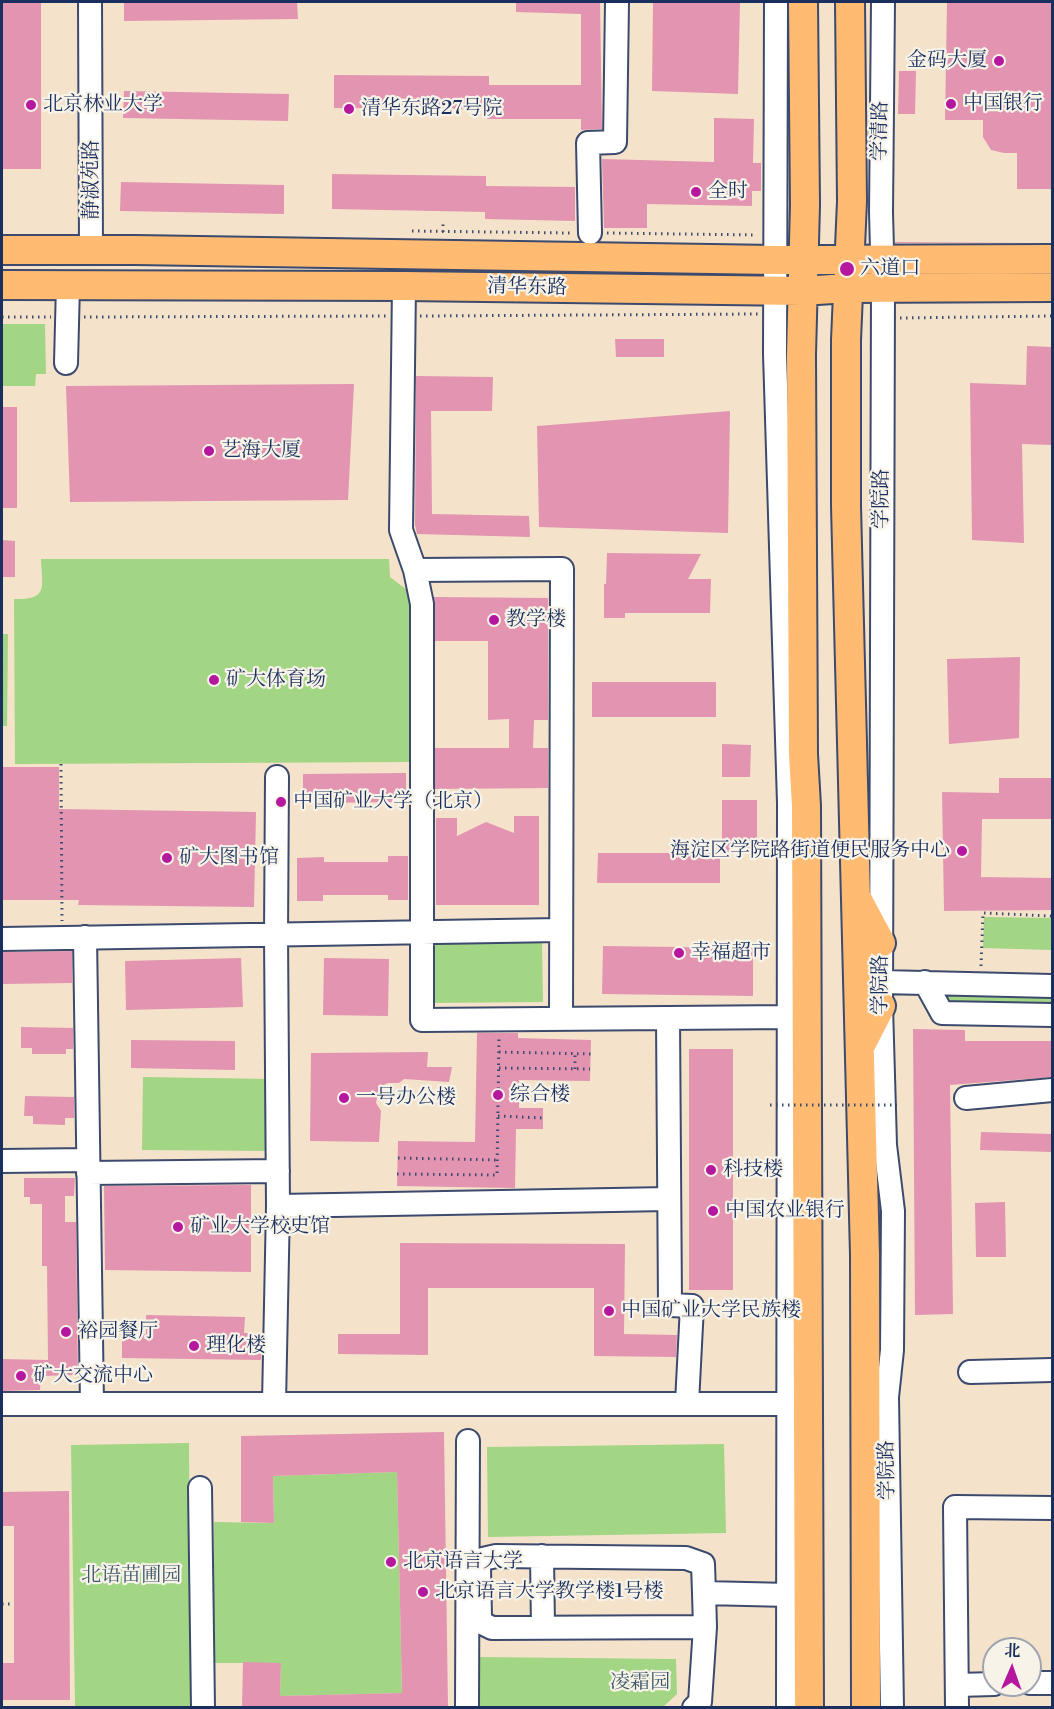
<!DOCTYPE html>
<meta charset="utf-8">
<style>
body{margin:0}
#map{position:relative;width:1054px;height:1709px;overflow:hidden;background:#f4e3ca;font-family:"Libre Bodoni","Noto Serif SC",serif}
canvas{display:block}
.frame{position:absolute;inset:0;border:3px solid #1b2f5e;pointer-events:none}
.north{position:absolute;left:982px;top:1637px;width:60px;height:60px;box-sizing:border-box;background:#f7f3e8;border:2px solid #9fa5b1;border-radius:50%;rotate:2deg;font-size:16px;font-weight:700;line-height:24px;text-align:center;color:#1b2f5e}
.north::after{content:'';display:block;margin:auto;width:21px;height:27px;background:#b5179e;clip-path:polygon(50% 0,100% 100%,50% 72%,0 100%)}
</style>
<div id="map">
<canvas width="1054" height="1709"></canvas>
<div class="frame"></div>
<div class="north">北</div>
</div>
<script>
const ctx = document.querySelector('canvas').getContext('2d');
ctx.lineJoin = 'round';
function fillPath(path, color) { ctx.fillStyle = color; ctx.fill(path, 'evenodd'); }
function stroke(path, color, width, dash) { ctx.strokeStyle = color; ctx.lineWidth = width; ctx.lineCap = dash ? 'butt' : 'round'; ctx.setLineDash(dash || []); ctx.stroke(path); }
function drawText(font, color, halo, rows, align = 'center') {
  ctx.font = font + ' "Libre Bodoni","Noto Serif SC",serif'; ctx.lineWidth = 4.5; ctx.setLineDash([]); ctx.textBaseline = 'middle'; ctx.strokeStyle = halo; ctx.fillStyle = color; for (const [text, x, y, turn = 0] of rows) {
    ctx.save(); ctx.translate(x, y); ctx.rotate((+turn || 0) * Math.PI / 180); ctx.textAlign = isNaN(turn) ? turn : align; if (halo) ctx.strokeText(text, 0, 0); ctx.fillText(text, 0, 0); ctx.restore();
  }
}
const green = new Path2D(`
 M2 324H45L46 374H36L35 386H2Z
 M41 559H389L390 577 415 596 413 762 15 764 14 599C49 600 42 587 41 559Z
 M2 634H8L7 726H2Z
 M984 917 1052 918V950L983 948Z
 M431 942H542L543 1002 431 1003Z
 M938 987 1052 989V1011L937 1007Z
 M143 1077 271 1079 270 1151 142 1150Z
 M189 1443 191 1707H75L71 1445Z
 M724 1444 726 1533 488 1537 487 1447Z
 M397 1472 402 1693 280 1696 281 1663H214V1522L274 1523 273 1476Z
 M477 1657 676 1659 677 1694 663 1707 476 1708Z`);
const building = new Path2D(`
 M2 2H41V169H2Z
 M124 2H297L298 19 124 21Z
 M516 2H600L602 129 581 130V119H487L488 109 334 108V75L489 76V85H581V14L516 12Z
 M653 2H740L738 94 652 91Z
 M947 2H1053V189H1017V153H1004L991 150 983 137V120H945Z
 M899 71H916L915 114H898Z
 M124 91 289 94 288 121 123 118Z
 M714 118 754 119 753 163H761V191H752V206L647 204V228H604L602 159 714 162Z
 M332 174 486 176V186L575 187V221L485 219V212L332 209Z
 M121 182 284 185V214L120 211Z
 M895 242H1027L895 243Z
 M615 339H664V357H616Z
 M1027 346 1053 347V445L1022 444 1024 543 972 540 970 383 1026 385Z
 M416 376 493 377 492 411H431L432 514 529 516 530 537 417 534 415 525Z
 M354 384 348 500 70 502 66 386Z
 M2 407H17V508H2Z
 M730 411 728 533 539 527 537 426Z
 M2 540 15 541V577H2Z
 M607 553 701 554 688 579H711L710 613H625V618H604V584H606Z
 M434 597 548 598V720H534L533 748H548V788L435 789V748H509V719L488 720V641H435Z
 M1020 657 1019 738 949 744 947 659Z
 M592 682H716V717H592Z
 M722 744 751 745 750 777H722Z
 M2 767H59V809L256 812 254 907 78 905 79 900H2Z
 M406 773V802L303 803V774Z
 M999 778H1053V819H982L981 877 1053 878V910L944 911 942 792 999 793Z
 M722 800H757V852H722Z
 M514 816H539V905H436V818H457V836L486 822 514 833Z
 M598 853H720V883H597Z
 M388 856H408V900H388V895H323V901H297V858L324 857V862H388Z
 M603 946 753 948V996L602 994Z
 M72 951V983L2 984V952Z
 M241 958 243 1007 126 1010 125 961Z
 M324 958 389 959 388 1016 323 1015Z
 M21 1027 73 1028V1049H66V1054H32V1048H21Z
 M913 1029 965 1030V1041H1053V1077L950 1085 953 1314 915 1315Z
 M477 1033H518V1038L591 1040 590 1081 519 1080V1108H543V1129H516L515 1188 397 1186 398 1141 475 1142Z
 M131 1040 235 1041V1070L131 1068Z
 M689 1049H733V1290H689Z
 M428 1052 427 1067H452L449 1082 404 1079 399 1083H388L379 1087 376 1103 381 1111 379 1142 310 1141 311 1053Z
 M25 1096 74 1097V1118H65V1125L33 1124V1116H24Z
 M981 1132 1053 1134V1152L980 1150Z
 M24 1178H75L74 1196H65V1222H76L78 1375 41 1376 40 1390 2 1391V1359L48 1360 47 1266H42V1204H30V1197H24Z
 M251 1185V1272L105 1270 104 1186Z
 M1005 1202 1006 1257H976L975 1203Z
 M400 1243 625 1244 624 1334 677 1335 676 1357 594 1356V1288H428V1355L338 1354V1334H400Z
 M146 1315 245 1317 244 1333H262L261 1360 122 1358V1333L146 1334Z
 M444 1432 448 1707H242L243 1662 281 1663 280 1696 402 1693 397 1472 273 1476 274 1523 241 1522V1436Z
 M69 1491 70 1700H2V1663H14V1526H2V1492Z`);
const path = new Path2D(`
 M412 231 571 233
 M443 232V223
 M607 233 757 235
 M420 316 759 314
 M2 317H51
 M84 317 387 316
 M900 318 1052 316
 M61 764 62 921
 M981 966 983 913 1052 916
 M499 1052 591 1054
 M499 1068 590 1069
 M575 1069V1054
 M498 1116 543 1118
 M398 1158 497 1160
 M397 1174 497 1175 499 1036
 M2 1604H14`);
const minor = new Path2D(`
 M90 2 91 250
 M776 2 775 354 789 803 788 1708
 M883 2 881 212 883 288 881 1006 885 1145 893 1211 892 1350 887 1397 892 1708
 M590 233 588 143 615 142 617 2
 M404 286 401 530 415 570 422 604V1020L790 1017
 M66 363 68 285
 M415 570 562 569 561 1019
 M85 937 92 1404
 M2 939 560 930
 M882 982 1052 986
 M925 982 942 1013 1052 1015
 M668 1018 670 1305 692 1306 687 1403
 M966 1098 1052 1090
 M2 1161 88 1160
 M88 1173 278 1171
 M278 1206 668 1199
 M970 1372 1052 1370
 M274 1403 278 1206 276 935 277 777
 M2 1404H787
 M200 1488 203 1708
 M542 1556 543 1627
 M704 1593 703 1564 686 1558 496 1556 483 1559 479 1566 480 1618 482 1623 492 1628 705 1627
 M1030 1683H1052
 M957 1685 994 1684
 M467 1708 468 1441
 M694 1708 700 1702 705 1627 704 1593 789 1595
 M957 1708 955 1507 1052 1508`);
const major = new Path2D(`
 M803 2 805 205 801 354 803 754 806 806 809 1708
 M850 2 852 201 846 340V506L865 1255 866 1708
 M2 250H135L775 260 1052 259
 M2 285 404 286 802 291 848 288 1052 287
 M858 900 881 943
 M861 1045 881 1006`);
const pathBridge = new Path2D(`
 M770 1105H897`);
const markers = [
 [999,61,6,"#b5179e"],
 [951,104,6,"#b5179e"],
 [31,105,6,"#b5179e"],
 [349,109,6,"#b5179e"],
 [696,192,6,"#b5179e"],
 [847,269,8,"#b5179e"],
 [209,451,6,"#b5179e"],
 [494,620,6,"#b5179e"],
 [214,680,6,"#b5179e"],
 [281,802,6,"#b5179e"],
 [962,851,6,"#b5179e"],
 [167,858,6,"#b5179e"],
 [679,953,6,"#b5179e"],
 [498,1095,6,"#b5179e"],
 [344,1098,6,"#b5179e"],
 [711,1170,6,"#b5179e"],
 [713,1211,6,"#b5179e"],
 [178,1227,6,"#b5179e"],
 [609,1311,6,"#b5179e"],
 [66,1332,6,"#b5179e"],
 [194,1346,6,"#b5179e"],
 [21,1376,6,"#b5179e"],
 [391,1562,6,"#b5179e"],
 [423,1592,6,"#b5179e"]
];
const poiNames = [
 ["金码大厦",987,61,"right"],
 ["中国银行",963,104],
 ["北京林业大学",43,105],
 ["清华东路27号院",361,109],
 ["全时",708,192],
 ["六道口",860,269],
 ["艺海大厦",221,451],
 ["教学楼",506,620],
 ["矿大体育场",226,680],
 ["中国矿业大学（北京）",293,802],
 ["海淀区学院路街道便民服务中心",950,851,"right"],
 ["矿大图书馆",179,858],
 ["幸福超市",691,953],
 ["综合楼",510,1095],
 ["一号办公楼",356,1098],
 ["科技楼",723,1170],
 ["中国农业银行",725,1211],
 ["矿业大学校史馆",190,1227],
 ["中国矿业大学民族楼",621,1311],
 ["裕园餐厅",78,1332],
 ["理化楼",206,1346],
 ["矿大交流中心",33,1376],
 ["北京语言大学",403,1562],
 ["北京语言大学教学楼1号楼",435,1592]
];
const streetNames = [
 ["学清路",881,131,-89],
 ["静淑苑路",92,180,-90],
 ["清华东路",527,288,1],
 ["学院路",882,499,-90],
 ["学院路",881,985,-90],
 ["学院路",888,1470,-91]
];
const parkNames = [
 ["北语苗圃园",131,1576],
 ["凌霜园",640,1683]
];
fillPath(green, '#a2d584');
fillPath(building, '#e294b1');
stroke(minor, '#3c4a6e', 26);
stroke(major, '#3c4a6e', 32);
stroke(path, '#3c4a6e', 3, [1.5, 4.5]);
stroke(minor, '#fff', 22);
stroke(major, '#ffbb71', 28);
stroke(pathBridge, '#3c4a6e', 3, [1.5, 4.5]);
for (const [x, y, r, color] of markers) { const dot = new Path2D(); dot.arc(x, y, r, 0, 2 * Math.PI); ctx.fillStyle = color; ctx.fill(dot); stroke(dot, '#f7f3e8', 2); }
drawText('20px', '#1b2f5e', '#f7f3e8', poiNames, 'left');
drawText('20px', '#1b2f5e', '#f7f3e8', streetNames);
drawText('20px', '#3d5868', '#f7f3e8', parkNames);
</script>
